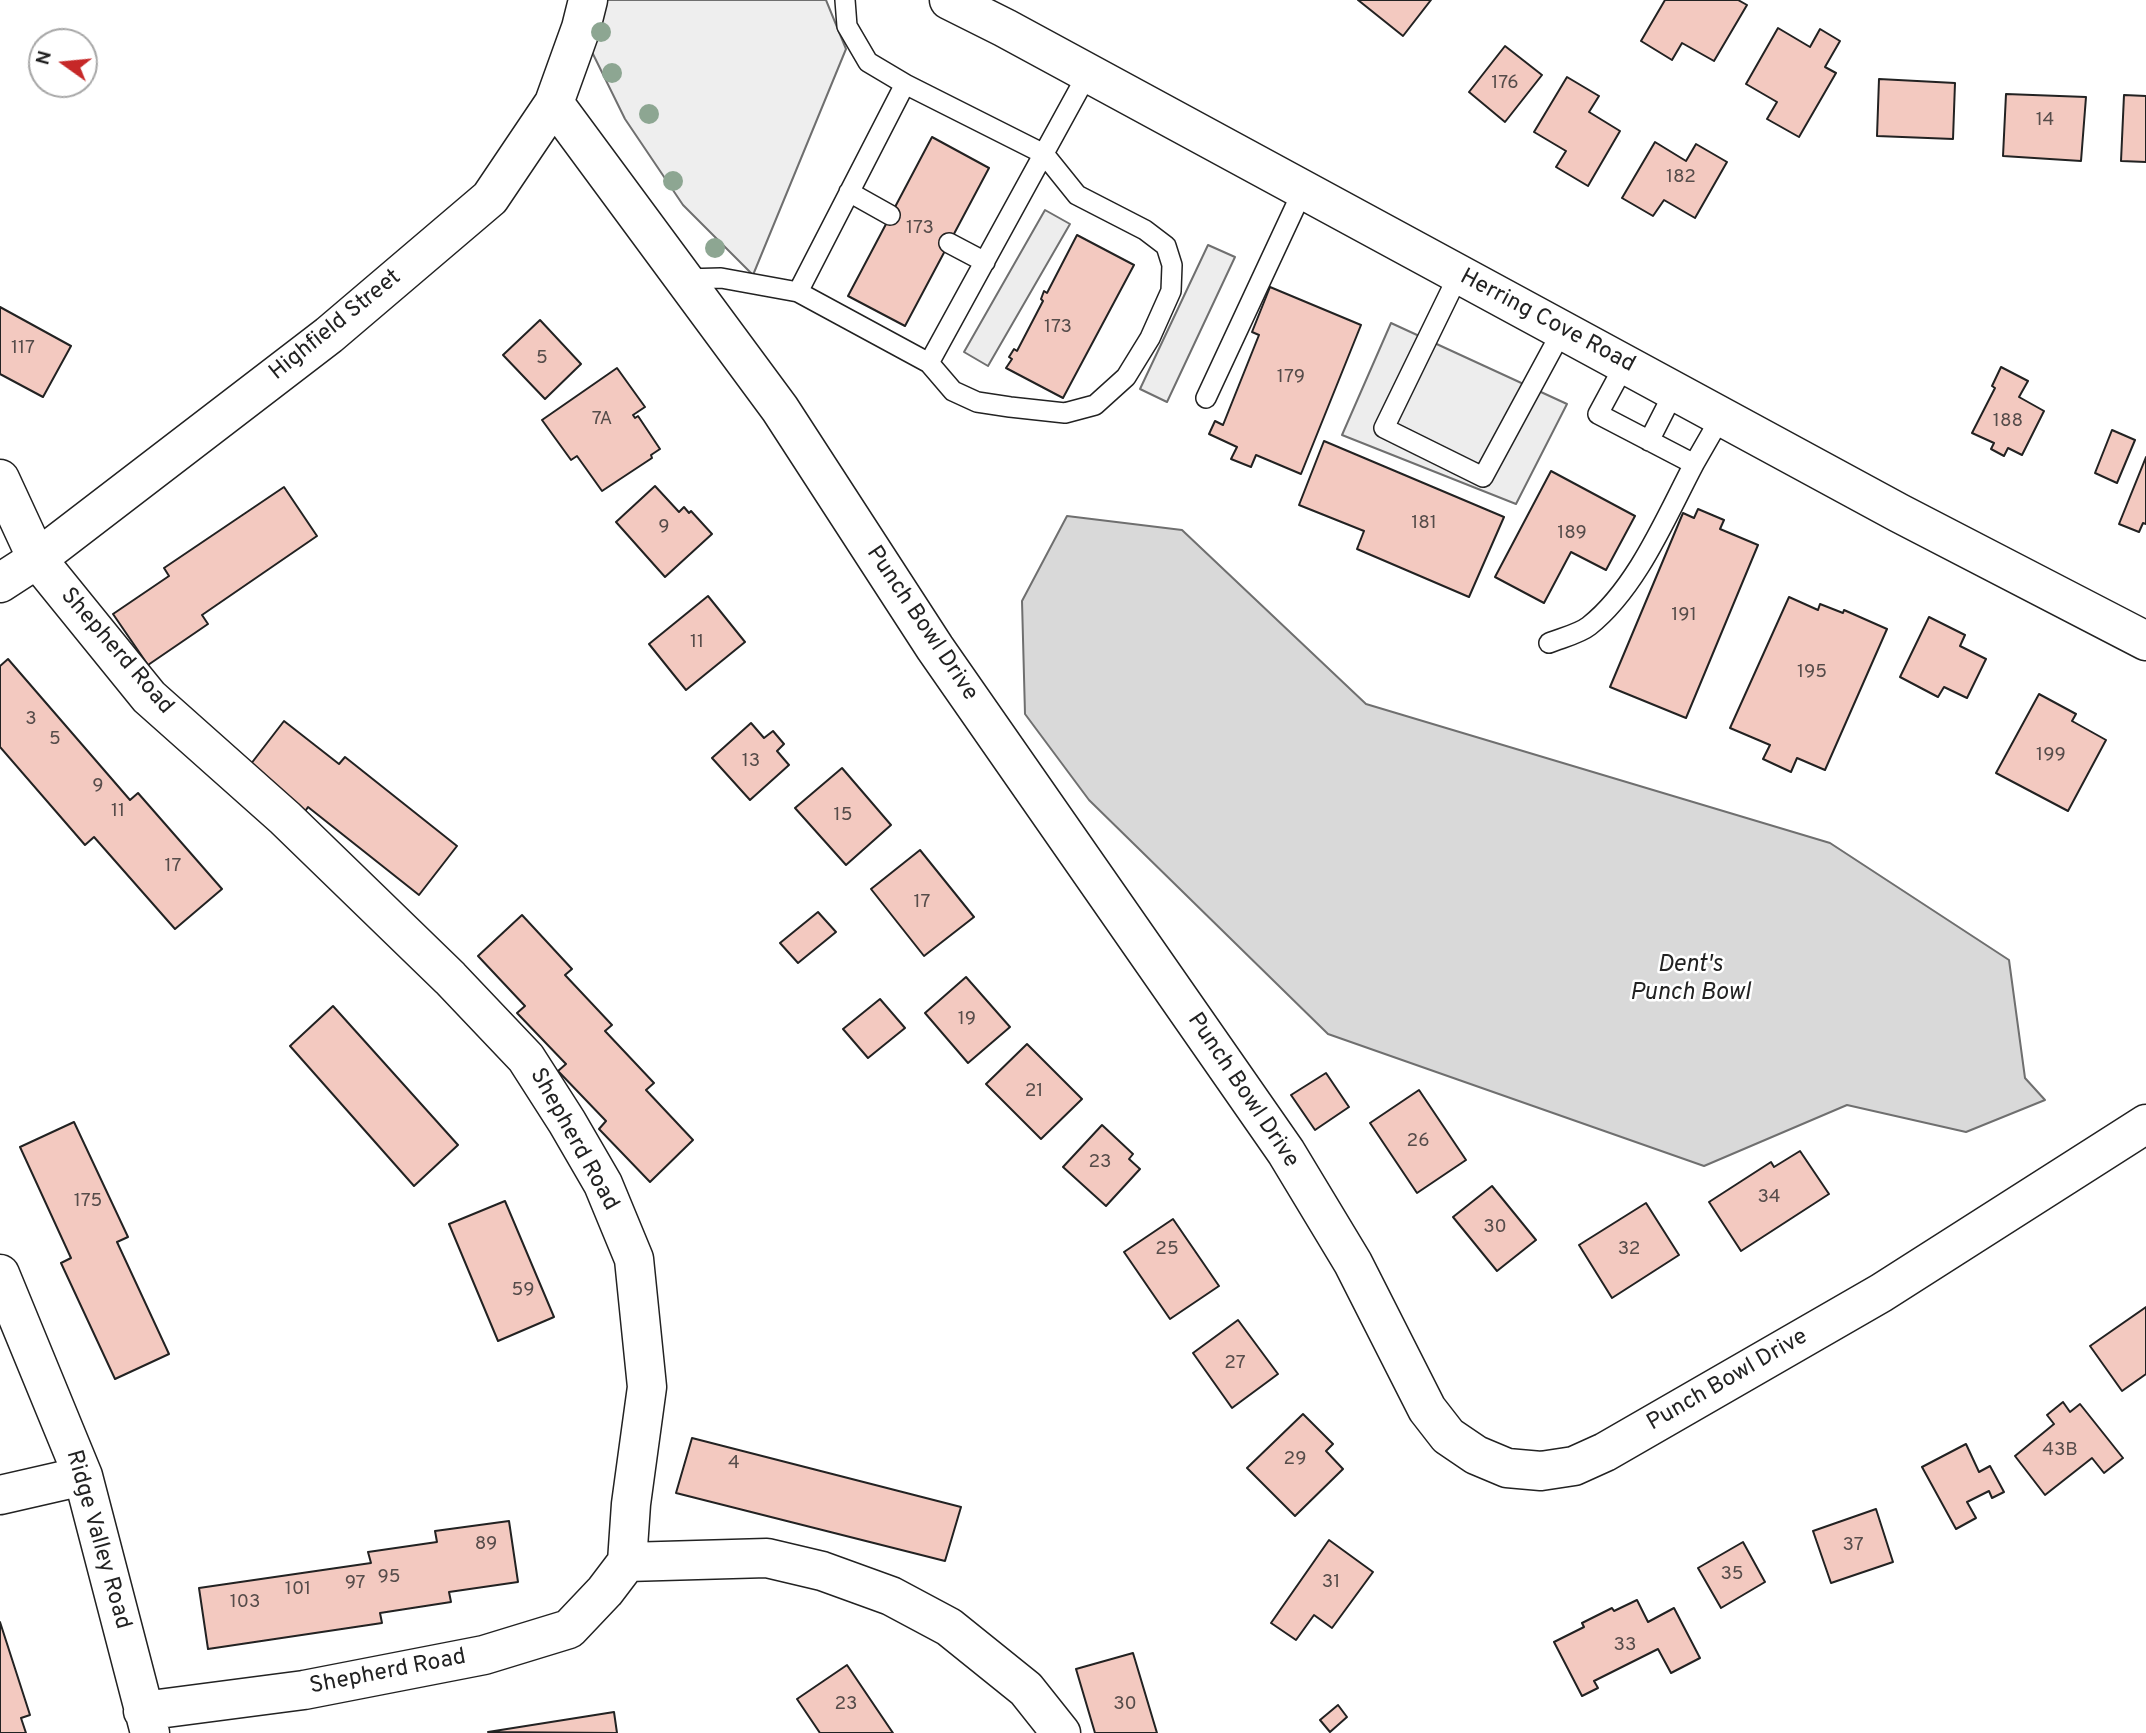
<!DOCTYPE html>
<style>
body{margin:0}
#map{position:relative;width:2146px;height:1733px;overflow:hidden;background:#fff;font-family:Overpass,sans-serif}
canvas{display:block}
.north{position:absolute;left:28px;top:28px;width:70px;height:70px;box-sizing:border-box;background:#fff;border:2px solid #a7a7a7;border-radius:50%;rotate:285deg;font-size:19px;font-weight:700;line-height:28px;text-align:center;color:#222}
.north::after{content:'';display:block;margin:auto;width:24px;height:32px;background:#c62828;clip-path:polygon(50% 0,100% 100%,50% 72%,0 100%)}
</style>
<div id="map">
<canvas width="2146" height="1733"></canvas>
<div class="north">N</div>
</div>
<script>
const ctx = document.querySelector('canvas').getContext('2d');
ctx.lineJoin = 'round';
function fillPath(path, color) { ctx.fillStyle = color; ctx.fill(path, 'evenodd'); }
function stroke(path, color, width, dash) { ctx.strokeStyle = color; ctx.lineWidth = width; ctx.lineCap = dash ? 'butt' : 'round'; ctx.setLineDash(dash || []); ctx.stroke(path); }
function drawText(font, color, halo, rows, align = 'center') {
  ctx.font = font + ' Overpass,sans-serif'; ctx.lineWidth = 5; ctx.setLineDash([]); ctx.textBaseline = 'middle'; ctx.strokeStyle = halo; ctx.fillStyle = color; for (const [text, x, y, turn = 0] of rows) {
    ctx.save(); ctx.translate(x, y); ctx.rotate((+turn || 0) * Math.PI / 180); ctx.textAlign = isNaN(turn) ? turn : align; if (halo) ctx.strokeText(text, 0, 0); ctx.fillText(text, 0, 0); ctx.restore();
  }
}
const green = new Path2D(`
 M606 0H826L846 49 753 275 683 205 625 119 591 50Z`);
const parking = new Path2D(`
 M1045 210 1070 224 988 366 964 352Z
 M1208 245 1235 257 1167 402 1140 389Z
 M1391 323 1567 404 1516 504 1342 435Z`);
const water = new Path2D(`
 M1067 516 1182 530 1366 704 1830 843 2009 960 2025 1078 2045 1100 1966 1132 1847 1105 1704 1166 1328 1034 1089 800 1025 714 1022 601Z`);
const building = new Path2D(`
 M1358 0H1431L1403 36Z
 M1665 0H1738L1747 5 1714 61 1682 43 1672 60 1641 41Z
 M1778 28 1810 47 1820 29 1840 41 1825 67 1836 73 1799 137 1767 119 1777 102 1746 84Z
 M1505 46 1542 75 1505 122 1469 92Z
 M1567 77 1599 96 1589 112 1620 131 1588 186 1556 167 1566 151 1534 132Z
 M1879 79 1955 83 1953 139 1877 136Z
 M2006 94 2086 97 2081 161 2003 156Z
 M2124 95 2146 96V162L2121 161Z
 M932 137 989 168 905 326 848 296Z
 M1655 142 1686 161 1696 144 1727 162 1695 218 1664 200 1653 216 1622 198Z
 M1077 235 1134 265 1063 398 1006 368 1012 359 1009 357 1014 349 1017 351 1043 301 1041 299 1044 291 1047 293Z
 M1270 287 1361 325 1301 474 1256 455 1251 467 1231 459 1237 447 1209 434 1215 421 1223 425 1259 335 1252 332Z
 M0 307 71 346 43 397 0 374Z
 M540 320 581 364 545 399 503 355Z
 M2001 367 2028 381 2019 397 2044 411 2022 455 2008 448 2004 456 1991 449 1994 443 1972 433 1995 388 1992 386Z
 M617 368 645 407 633 415 635 418 638 416 660 449 651 455 652 458 602 491 577 456 571 460 542 420Z
 M2112 430 2135 440 2117 483 2095 473Z
 M1324 441 1504 517 1469 597 1357 549 1364 531 1299 505Z
 M2146 457V524L2143 523 2139 532 2119 524Z
 M1551 471 1635 516 1606 570 1571 552 1544 603 1495 577Z
 M655 486 679 512 684 507 689 513 691 511 712 534 665 577 616 522Z
 M284 487 317 536 202 615 208 624 148 665 113 614 169 576 164 568Z
 M1698 509 1724 520 1720 529 1758 545 1686 718 1610 687 1683 513 1694 518Z
 M708 596 745 642 686 690 649 644Z
 M1789 597 1818 610 1820 604 1843 613 1844 610 1887 629 1825 770 1797 758 1791 772 1763 759 1770 745 1730 728Z
 M1929 617 1965 635 1960 646 1986 659 1967 698 1944 687 1938 697 1900 677Z
 M8 659 130 800 138 793 222 889 175 929 94 837 85 845 0 747V666Z
 M2039 694 2076 714 2072 721 2106 740 2068 811 1996 773Z
 M284 721 339 764 345 757 457 846 419 895 308 807 304 813 247 769Z
 M751 723 764 738 773 731 784 744 777 751 789 765 750 800 712 758Z
 M842 768 891 825 846 865 795 808Z
 M920 850 974 917 924 956 871 889Z
 M818 912 836 932 798 963 780 943Z
 M522 915 572 969 565 975 612 1025 605 1031 654 1083 646 1090 693 1140 650 1182 599 1129 606 1121 558 1071 566 1064 517 1013 525 1006 478 956Z
 M966 977 1010 1027 968 1063 925 1013Z
 M880 999 905 1028 868 1058 843 1029Z
 M333 1006 458 1145 414 1186 290 1046Z
 M1027 1044 1082 1099 1041 1139 986 1084Z
 M1326 1073 1349 1107 1315 1130 1291 1095Z
 M1419 1090 1466 1160 1417 1193 1370 1123Z
 M74 1122 128 1237 117 1242 169 1354 115 1379 61 1263 71 1258 20 1147Z
 M1102 1125 1133 1154 1129 1159 1140 1169 1106 1206 1063 1167Z
 M1800 1151 1829 1194 1741 1251 1709 1202 1771 1162 1774 1167Z
 M1492 1186 1536 1240 1497 1271 1453 1217Z
 M505 1201 554 1317 498 1341 449 1224Z
 M1646 1203 1679 1255 1612 1298 1579 1245Z
 M1173 1219 1219 1286 1170 1319 1124 1252Z
 M2146 1307V1374L2122 1391 2090 1346Z
 M1238 1320 1278 1374 1232 1408 1193 1353Z
 M2063 1402 2070 1412 2080 1404 2123 1458 2104 1473 2092 1458 2045 1495 2015 1456 2054 1424 2047 1415Z
 M1303 1414 1333 1444 1326 1451 1343 1469 1295 1516 1247 1468Z
 M692 1438 961 1507 945 1561 676 1493Z
 M1966 1444 1979 1472 1990 1466 2004 1492 1992 1498 1989 1491 1967 1502 1976 1518 1956 1529 1922 1467Z
 M1876 1509 1893 1562 1831 1583 1813 1531Z
 M509 1521 518 1582 449 1592 451 1602 380 1613 382 1623 208 1649 199 1588 371 1563 368 1552 437 1542 435 1531Z
 M1329 1540 1373 1572 1332 1628 1314 1615 1296 1640 1271 1623Z
 M1743 1542 1765 1582 1721 1608 1698 1568Z
 M1637 1600 1648 1622 1674 1608 1700 1658 1671 1673 1658 1649 1594 1681 1598 1688 1582 1696 1554 1642 1584 1627 1582 1623 1612 1608 1614 1611Z
 M0 1622 30 1715 21 1718 26 1733H0Z
 M1133 1653 1157 1733H1095L1076 1669Z
 M847 1665 893 1733H820L797 1699Z
 M1338 1705 1347 1717 1330 1732 1320 1720Z
 M614 1712 617 1733 488 1732Z`);
const lane = new Path2D(`
 M845 0 847 26 868 62 905 84 798 292 929 363 1088 73
 M905 84 1044 154 1077 195 1145 230 1166 246 1172 265 1171 291 1150 338 1126 377 1095 405 1065 413 1010 407 977 402 953 391 929 363
 M849 192 890 215
 M949 243 985 262
 M1459 274 1384 428 1483 477 1562 331
 M684 279 721 278 798 292
 M1625 364 1598 414 1694 464 1721 417
 M1206 398 1303 190
 M1649 441 1674 392
 M1549 643C1561 638 1579 634 1589 626 1637 588 1666 517 1694 464`);
const street = new Path2D(`
 M554 103 780 409 935 648 1286 1152 1353 1263 1427 1409 1448 1436 1476 1455 1507 1468 1541 1471 1574 1466 1605 1452 1881 1293 2146 1124
 M0 479 37 559 149 697 285 818 450 978 526 1058 567 1122 603 1184 634 1259 647 1387 631 1504 627 1562 605 1591 569 1629 484 1655 304 1690 143 1711
 M0 583 37 559 329 335 490 198 554 103 581 28 588 0
 M0 1274 83 1476 150 1733
 M0 1495 83 1476
 M627 1562 767 1558 822 1571 891 1596 949 1627 1026 1689 1061 1733`);
const secondary = new Path2D(`
 M949 0 1005 28 1899 513 2146 641`);
const trees = [
 [601,32],
 [612,73],
 [649,114],
 [673,181],
 [715,248]
];
const numberNames = [
 ["176",1505,84],
 ["14",2045,121],
 ["182",1681,178],
 ["173",920,229],
 ["173",1058,328],
 ["117",23,349],
 ["5",542,359],
 ["179",1291,378],
 ["7A",602,420],
 ["188",2008,422],
 ["181",1424,524],
 ["9",664,528],
 ["189",1572,534],
 ["191",1684,616],
 ["11",697,643],
 ["195",1812,673],
 ["3",31,720],
 ["5",55,740],
 ["199",2051,756],
 ["13",751,762],
 ["9",98,787],
 ["11",118,812],
 ["15",843,816],
 ["17",173,867],
 ["17",922,903],
 ["19",967,1020],
 ["21",1034,1092],
 ["26",1418,1142],
 ["23",1100,1163],
 ["34",1769,1198],
 ["175",88,1202],
 ["30",1495,1228],
 ["25",1167,1250],
 ["32",1629,1250],
 ["59",523,1291],
 ["27",1235,1364],
 ["43B",2060,1451],
 ["29",1295,1460],
 ["4",734,1464],
 ["89",486,1545],
 ["37",1853,1546],
 ["35",1732,1575],
 ["95",389,1578],
 ["31",1331,1583],
 ["97",355,1584],
 ["101",298,1590],
 ["103",245,1603],
 ["33",1625,1646],
 ["23",846,1705],
 ["30",1125,1705]
];
const streetNames = [
 ["Herring Cove Road",1547,322,28],
 ["Highfield Street",336,326,-39],
 ["Punch Bowl Drive",921,624,56],
 ["Shepherd Road",116,652,49],
 ["Punch Bowl Drive",1242,1091,56],
 ["Shepherd Road",573,1140,61],
 ["Punch Bowl Drive",1728,1381,-30],
 ["Ridge Valley Road",97,1540,74],
 ["Shepherd Road",388,1673,-11]
];
const waterNames = [
 ["Dent's",1690,966],
 ["Punch Bowl",1690,994]
];
fillPath(green, '#eee');
stroke(green, '#6f6f6f', 2);
fillPath(parking, '#ededed');
stroke(parking, '#6f6f6f', 2);
fillPath(water, '#d9d9d9');
stroke(water, '#6f6f6f', 2);
fillPath(building, '#f3c9c0');
stroke(building, '#222', 2);
stroke(lane, '#222', 22);
stroke(street, '#222', 41);
stroke(secondary, '#222', 41);
stroke(lane, '#fff', 19);
stroke(street, '#fff', 38);
stroke(secondary, '#fff', 38);
ctx.fillStyle = '#8da692';
for (const [x, y] of trees) { ctx.beginPath(); ctx.arc(x, y, 10, 0, 2 * Math.PI); ctx.fill(); }
drawText('19px', '#564c4a', null, numberNames);
drawText('23px', '#222', '#fff', streetNames);
drawText('italic 24px', '#222', '#fff', waterNames);
</script>
